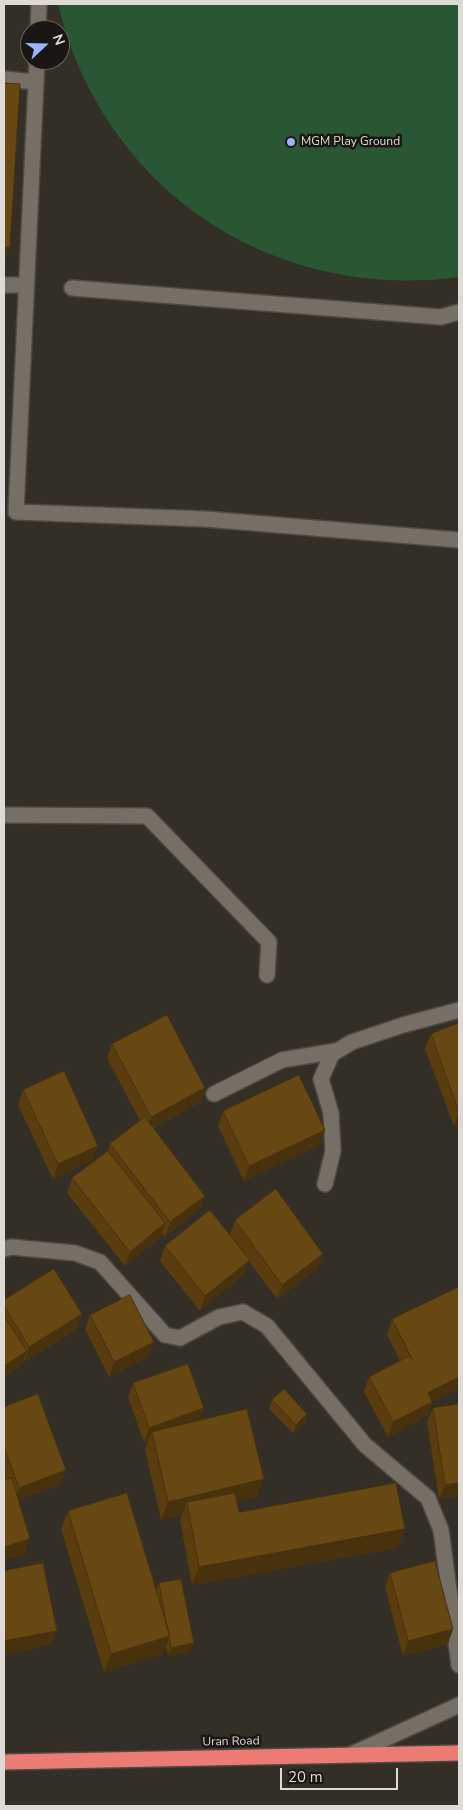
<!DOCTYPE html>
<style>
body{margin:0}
#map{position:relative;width:463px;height:1810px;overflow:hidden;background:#332e26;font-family:"Nunito Sans",sans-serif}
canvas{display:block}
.frame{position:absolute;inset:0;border:5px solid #dedbd6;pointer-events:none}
.north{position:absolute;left:20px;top:20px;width:50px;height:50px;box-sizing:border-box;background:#191613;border:1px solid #686561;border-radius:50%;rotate:69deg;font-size:14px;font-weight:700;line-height:20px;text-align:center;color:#dedbd6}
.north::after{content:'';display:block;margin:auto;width:18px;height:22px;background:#9bb4fd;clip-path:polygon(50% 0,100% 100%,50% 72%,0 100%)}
.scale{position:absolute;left:280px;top:1768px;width:118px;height:22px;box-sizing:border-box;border:2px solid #dedbd6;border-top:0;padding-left:6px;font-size:15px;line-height:18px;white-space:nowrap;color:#dedbd6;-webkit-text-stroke:4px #191613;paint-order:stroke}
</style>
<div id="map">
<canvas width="463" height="1810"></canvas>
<div class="frame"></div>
<div class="north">N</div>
<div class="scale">20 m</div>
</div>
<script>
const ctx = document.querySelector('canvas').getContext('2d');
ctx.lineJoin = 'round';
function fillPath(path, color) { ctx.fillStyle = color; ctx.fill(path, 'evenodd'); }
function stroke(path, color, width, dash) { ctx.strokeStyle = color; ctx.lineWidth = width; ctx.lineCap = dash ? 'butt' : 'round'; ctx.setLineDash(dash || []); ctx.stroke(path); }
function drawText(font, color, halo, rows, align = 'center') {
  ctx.font = font + ' "Nunito Sans",sans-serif'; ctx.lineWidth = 5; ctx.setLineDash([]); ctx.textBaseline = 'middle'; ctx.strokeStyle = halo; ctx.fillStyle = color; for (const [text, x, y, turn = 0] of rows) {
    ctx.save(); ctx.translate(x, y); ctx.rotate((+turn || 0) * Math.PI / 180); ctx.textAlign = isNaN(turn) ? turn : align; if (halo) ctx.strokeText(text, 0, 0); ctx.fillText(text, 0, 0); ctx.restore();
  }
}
const green = new Path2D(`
 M58 4H459V277C305 298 155 224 86 82 73 57 65 31 58 4Z`);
const lane = new Path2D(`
 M38 30 39 4
 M37 60 16 512 205 519 459 540
 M4 79 36 82
 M4 285H26
 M72 288 441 317 459 312`);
const street = new Path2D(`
 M4 815 147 816 269 942 267 975
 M214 1094 282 1060 336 1051
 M325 1184 333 1151 331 1113 321 1079 332 1054 352 1042 403 1025 459 1010
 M4 1249 11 1247 75 1253 100 1262 165 1335 180 1338 219 1317 243 1312 267 1326 365 1445 428 1498 441 1530 459 1665`);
const secondary = new Path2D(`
 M350 1755 459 1705`);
const highway = new Path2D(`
 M4 1762 459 1753`);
const wall = new Path2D(`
 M459 1023V1124L454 1126 425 1049 431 1034Z
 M112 1044 205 1088 200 1103 153 1128 205 1196 199 1210 165 1237 162 1233 160 1238 125 1266 67 1193 72 1178 108 1151 110 1144 140 1121 107 1058Z
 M23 1090 93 1160 53 1179 18 1105Z
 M223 1111 325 1130 320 1145 244 1181 218 1126Z
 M235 1220 318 1269 277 1299 249 1261 244 1274 200 1311 160 1261 165 1246 236 1243 230 1234Z
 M4 1300 82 1314 77 1329 24 1362 23 1360 21 1365 4 1377Z
 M90 1315 154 1342 148 1357 109 1377 85 1329Z
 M392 1319 432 1402 427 1416 388 1437 364 1392 369 1377 400 1361 387 1334Z
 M133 1383 204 1408 200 1420 257 1497 237 1502 239 1512 398 1548 192 1585 180 1520 182 1515 161 1520 145 1450 148 1441 144 1442 128 1397Z
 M272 1400 307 1414 304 1423 293 1433 269 1409Z
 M459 1404V1496L439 1499 427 1422 433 1408Z
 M4 1407 66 1470 61 1484 19 1500 25 1554 4 1560V1480H5L4 1475Z
 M68 1511 156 1590 159 1583 190 1652 168 1656 166 1646 163 1654 104 1672 61 1529Z
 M390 1573 448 1644 403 1656 385 1587Z`);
const shadedWall = new Path2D(`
 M4 247H10L4 265Z
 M205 1088 200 1103 146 1131 151 1117Z
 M459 1112V1124L454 1126Z
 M325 1130 320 1145 244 1181 249 1166Z
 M98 1146 93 1160 53 1179 58 1164Z
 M205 1196 199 1210 165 1237 170 1222Z
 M165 1223 160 1238 125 1266 130 1252Z
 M323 1254 318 1269 277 1299 282 1285Z
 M250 1260 244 1274 200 1311 205 1296Z
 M82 1314 77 1329 24 1362 29 1347Z
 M154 1342 148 1357 109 1377 114 1362Z
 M27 1351 21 1365 4 1377V1366Z
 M459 1377V1389L432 1402 427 1416 388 1437 393 1422 428 1393Z
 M204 1408 199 1423 152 1432 148 1441 144 1442 149 1428Z
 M307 1414 304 1423 293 1433 296 1425Z
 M66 1470 61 1484 14 1502 19 1488Z
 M264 1479 257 1497 189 1513 187 1502 182 1515 161 1520 168 1502Z
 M459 1483V1496L439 1499 445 1485Z
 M405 1529 398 1548 192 1585 199 1567Z
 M30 1539 25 1554 4 1560V1547Z
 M453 1629 448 1644 403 1656 408 1641Z
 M57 1631 51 1645 4 1655V1641Z
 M170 1636 163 1654 104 1672 111 1654Z
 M194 1643 190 1652 168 1656 171 1648Z`);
const building = new Path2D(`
 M4 83 20 84 10 247H4Z
 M167 1015 205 1088 151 1117 112 1044Z
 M459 1023V1112L431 1034Z
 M64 1071 98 1146 58 1164 23 1090Z
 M299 1075 325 1130 249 1166 223 1111Z
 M145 1117 205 1196 170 1222 110 1144Z
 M108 1151 165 1223 130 1252 72 1178Z
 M276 1189 323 1254 282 1285 235 1220Z
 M210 1210 250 1260 205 1296 165 1246Z
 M54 1269 82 1314 29 1347 4 1306V1300Z
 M459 1287V1377L428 1393 432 1402 393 1422 369 1377 409 1356 412 1359 392 1319Z
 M130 1295 154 1342 114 1362 90 1315Z
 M4 1316 27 1351 4 1366Z
 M188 1364 204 1408 149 1428 133 1383Z
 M284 1389 307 1414 296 1425 272 1400Z
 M38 1394 66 1470 19 1488 4 1447V1407Z
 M459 1404V1483L445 1485 433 1408Z
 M247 1409 264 1479 168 1502 152 1432Z
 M12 1478 30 1539 4 1547V1480Z
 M396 1483 405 1529 199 1567 187 1502 235 1493 239 1512Z
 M127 1493 170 1636 111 1654 68 1511Z
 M435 1561 453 1629 408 1641 390 1573Z
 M43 1563 57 1631 4 1641V1571Z
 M181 1579 194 1643 171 1648 169 1638 170 1636 167 1628 159 1583Z`);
const markers = [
 [291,142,5,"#9bb4fd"]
];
const poiNames = [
 ["MGM Play Ground",301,142]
];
const streetNames = [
 ["Uran Road",231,1742,-1]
];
fillPath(green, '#2a5733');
stroke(lane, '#4e4943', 18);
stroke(street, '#4e4943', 18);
stroke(secondary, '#4e4943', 18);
stroke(highway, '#4e4943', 18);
stroke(lane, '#756f66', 15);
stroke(street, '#756f66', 15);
stroke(secondary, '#756f66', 15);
stroke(highway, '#ec7b73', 15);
fillPath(wall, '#593d0f');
fillPath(shadedWall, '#48320d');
fillPath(building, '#674712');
stroke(building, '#48320d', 1);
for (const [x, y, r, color] of markers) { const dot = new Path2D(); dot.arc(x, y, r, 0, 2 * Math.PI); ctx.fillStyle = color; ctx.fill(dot); stroke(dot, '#191613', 2); }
drawText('12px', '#dedbd6', '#191613', poiNames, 'left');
drawText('12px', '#dedbd6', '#191613', streetNames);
</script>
